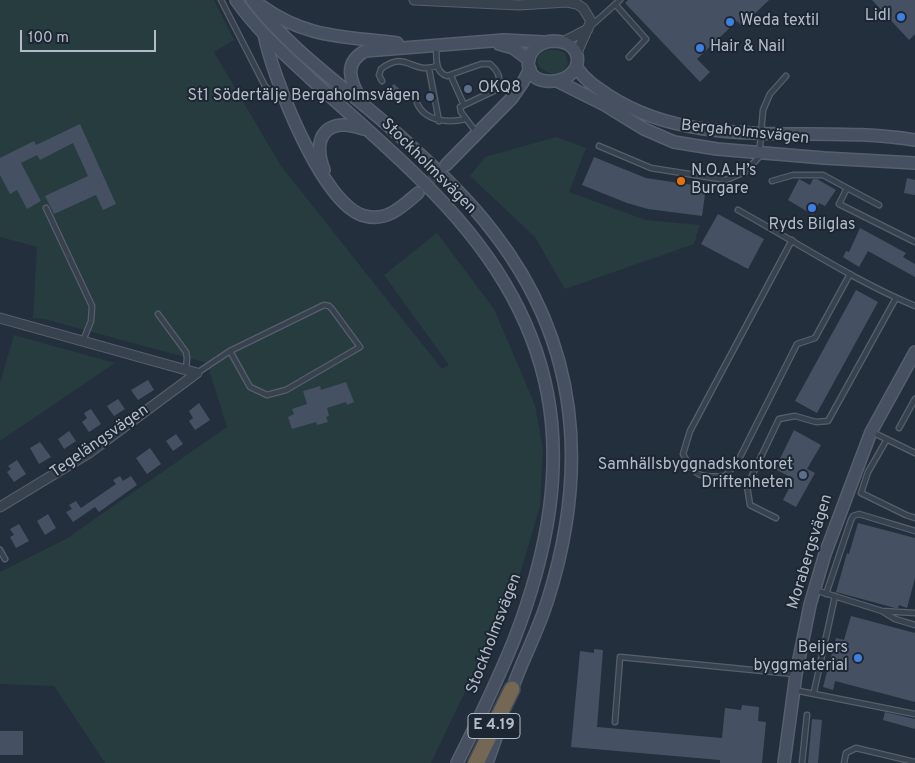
<!DOCTYPE html>
<meta charset="utf-8">
<style>
body{margin:0}
#map{position:relative;width:915px;height:763px;overflow:hidden;background:#242f3e;font-family:Overpass,sans-serif}
canvas{display:block}
.scale{position:absolute;left:20px;top:30px;width:136px;height:22px;box-sizing:border-box;border:2px solid #b4bcc9;border-top:0;padding-left:6px;font-size:15px;line-height:18px;white-space:nowrap;color:#b4bcc9;-webkit-text-stroke:4px #1d2633;paint-order:stroke}
</style>
<div id="map">
<canvas width="915" height="763"></canvas>
<div class="scale">100 m</div>
</div>
<script>
const ctx = document.querySelector('canvas').getContext('2d');
ctx.lineJoin = 'round';
function fillPath(path, color) { ctx.fillStyle = color; ctx.fill(path, 'evenodd'); }
function stroke(path, color, width, dash) { ctx.strokeStyle = color; ctx.lineWidth = width; ctx.lineCap = dash ? 'butt' : 'round'; ctx.setLineDash(dash || []); ctx.stroke(path); }
function drawText(font, color, halo, rows, align = 'center') {
  ctx.font = font + ' Overpass,sans-serif'; ctx.lineWidth = 4; ctx.setLineDash([]); ctx.textBaseline = 'middle'; ctx.strokeStyle = halo; ctx.fillStyle = color; for (const [text, x, y, turn = 0] of rows) {
    ctx.save(); ctx.translate(x, y); ctx.rotate((+turn || 0) * Math.PI / 180); ctx.textAlign = isNaN(turn) ? turn : align; if (halo) ctx.strokeText(text, 0, 0); ctx.fillText(text, 0, 0); ctx.restore();
  }
}
const green = new Path2D(`
 M0 0H214L234 40 214 52 281 166 442 369 449 365 384 275 437 233 494 309 535 405 543 449 540 506 518 581 431 763H105L54 686 0 684V572L66 539 227 427 207 363 44 319 33 318 37 247 0 237Z
 M547 50H558L565 53 568 63C559 89 519 61 547 50Z
 M556 137 586 148 569 192 646 220 700 225 694 244 565 289 535 237 470 176 485 157Z
 M14 335 115 363 0 441V383Z`);
const building = new Path2D(`
 M628 0H769L742 26 737 21 697 59 710 72 700 82 625 3Z
 M872 0H915V34L909 40Z
 M394 84 406 95 400 101 388 89Z
 M80 124 116 204 103 210 96 195 54 214 45 196 88 176 73 143 40 160 37 155 21 163 41 201 27 209 17 190 10 194 0 175V158L34 141 36 145Z
 M594 157 646 178 706 187 702 216 648 209 627 203 582 185Z
 M907 178 915 180V195L904 193Z
 M799 179 810 185 813 179H817L836 190 825 206 819 203 813 215 788 200Z
 M718 214 764 239 748 269 701 244Z
 M860 228 906 253 903 257 915 264V277L868 251 859 267 843 257 846 251 849 252Z
 M856 290 878 302 817 413 795 401Z
 M148 380 154 390 138 400 131 390Z
 M346 382 354 402 347 405 346 402 327 408 329 416 326 417 328 422 317 425 316 422 292 429 288 417 294 414 292 409 307 404 303 391 320 386 321 390Z
 M118 399 125 409 114 416 107 406Z
 M199 403 210 420 195 430 189 421 193 418 189 411Z
 M91 409 101 424 89 432 82 422 87 418 84 413Z
 M794 430 821 445 807 469 815 473 796 507 783 500 794 479 775 469Z
 M69 431 76 441 64 449 58 439Z
 M176 434 183 444 173 451 166 441Z
 M40 442 51 457 39 464 30 448Z
 M150 448 161 464 147 474 136 458Z
 M17 460 26 474 14 482 7 472 11 469 8 466Z
 M120 476 123 481 131 476 137 485 99 512 95 507 73 522 66 512 72 509 69 505 76 501 81 508 116 484 113 480Z
 M48 514 56 528 45 535 37 521Z
 M858 523 915 538V578L907 608 899 605 898 608H895L836 592 847 553 849 554Z
 M19 524 29 541 16 548 10 537 14 535 10 529Z
 M851 616 915 633V702L835 681 833 690 823 687 836 638 844 640Z
 M594 649 603 650 597 727 722 738 725 708 741 710 742 705 759 707 758 721 766 722 762 763H720V760L571 747 580 651 594 653Z
 M885 712 915 719V729L883 720Z
 M812 719 822 720 818 763H808Z
 M0 731H23V755H0Z`);
const secondaryTunnel = new Path2D(`
 M419 192 445 166`);
const lane = new Path2D(`
 M221 0 265 86 270 91 283 99
 M615 4 646 39 629 57
 M591 26 620 0
 M436 46C437 57 434 72 447 76L481 64H490C499 72 501 78 498 89L460 107 461 112 476 132
 M429 69 439 121
 M451 76 464 105
 M382 81 379 75 381 69C407 49 410 75 437 66
 M417 103C425 122 449 123 466 119
 M599 146 651 168 726 180 745 172 759 157 763 110 770 94 786 76
 M772 181 793 175H823L847 188 839 204 915 242
 M847 188 879 205
 M46 208 92 306 91 321 83 341
 M738 210C796 242 853 280 915 306
 M792 240 690 431 683 454C695 477 700 478 725 476L737 463 797 344 815 338 850 274
 M158 314 186 352 187 358 186 370
 M197 373 230 351 324 305 329 306 332 309 360 347 286 390 267 395 250 387 230 351
 M899 428 915 399
 M872 432 915 453
 M887 439 868 472 861 493 906 515 915 518
 M776 518 750 505 747 486 779 419 795 416 816 422 828 421 896 298
 M0 550 5 559
 M815 590 882 611 895 619 915 625
 M826 594 851 520 853 516 859 514 915 531
 M882 611 915 613
 M794 690 915 714
 M814 692 835 596
 M615 722 620 657 794 674
 M802 763 807 715
 M844 763 846 753 856 748 915 762`);
const street = new Path2D(`
 M414 0 519 5 567 2 577 4 583 8 591 21 576 55
 M563 42 588 29
 M0 318 197 373
 M0 507 89 453 197 373`);
const secondary = new Path2D(`
 M236 0C257 30 284 54 310 78 347 112 385 144 420 179 563 318 585 456 514 640 497 682 477 723 457 763
 M252 0C293 54 352 92 401 137 434 167 467 197 494 233 579 343 589 469 548 599 538 632 521 662 510 695
 M260 5C307 39 343 36 397 43
 M264 34C272 75 322 206 365 216 387 222 403 206 418 193
 M553 41C589 41 584 84 546 81 520 79 523 43 553 41Z
 M499 44 513 48 529 60
 M577 68C585 80 596 87 608 95 698 154 814 123 915 140
 M557 81 605 105 644 129 674 142 717 149 824 158 915 163
 M361 99C350 82 343 63 365 51L504 40 543 42
 M446 165 512 98 523 82 530 69
 M324 170C311 137 327 116 363 129
 M487 763 498 732
 M784 763 796 674 810 605 825 554 871 432 915 352`);
const highway = new Path2D(`
 M476 763 512 689`);
const markers = [
 [901,17,5,"#3f7fe0"],
 [730,22,5,"#3f7fe0"],
 [700,48,5,"#3f7fe0"],
 [468,89,5,"#5c6f8a"],
 [430,97,5,"#5c6f8a"],
 [681,181,5,"#e8710a"],
 [812,208,5,"#3f7fe0"],
 [803,475,5,"#5c6f8a"],
 [858,658,5,"#3f7fe0"]
];
const shields = [
 [494,726,52]
];
const shieldNames = [
 ["E 4.19",494,726]
];
const poiNames = [
 ["Lidl",891,17],
 ["Weda textil",740,22,"left"],
 ["Hair & Nail",710,48,"left"],
 ["OKQ8",478,89,"left"],
 ["St1 Södertälje Bergaholmsvägen",420,97],
 ["N.O.A.H’s",691,172,"left"],
 ["Burgare",691,190,"left"],
 ["Ryds Bilglas",812,226,"center"],
 ["Samhällsbyggnadskontoret",793,466],
 ["Driftenheten",793,484],
 ["Beijers",848,649],
 ["byggmaterial",848,667]
];
const streetNames = [
 ["Bergaholmsvägen",745,133,6],
 ["Stockholmsvägen",428,167,45],
 ["Tegelängsvägen",100,442,-35],
 ["Morabergsvägen",811,552,-73],
 ["Stockholmsvägen",495,634,-69]
];
fillPath(green, '#263c3f');
fillPath(building, '#455162');
stroke(secondaryTunnel, '#3a4453', 11, [11, 5.5]);
stroke(lane, '#565f6c', 7);
stroke(street, '#565f6c', 11);
stroke(secondary, '#565f6c', 14);
stroke(highway, '#434c59', 18);
stroke(lane, '#38414e', 4.5);
stroke(street, '#38414e', 9);
stroke(secondary, '#465061', 11);
stroke(highway, '#746855', 15);
for (const [x, y, r, color] of markers) { const dot = new Path2D(); dot.arc(x, y, r, 0, 2 * Math.PI); ctx.fillStyle = color; ctx.fill(dot); stroke(dot, '#1d2633', 2); }
for (const [x, y, w] of shields) { const box = new Path2D(); box.roundRect(x - w / 2, y - 12.5, w, 25, 4); ctx.fillStyle = '#1d2633'; ctx.fill(box); stroke(box, '#b4bcc9', 1); }
drawText('bold 15px', '#b4bcc9', null, shieldNames);
drawText('16px', '#b4bcc9', '#1d2633', poiNames, 'right');
drawText('16px', '#b4bcc9', '#1d2633', streetNames);
</script>
